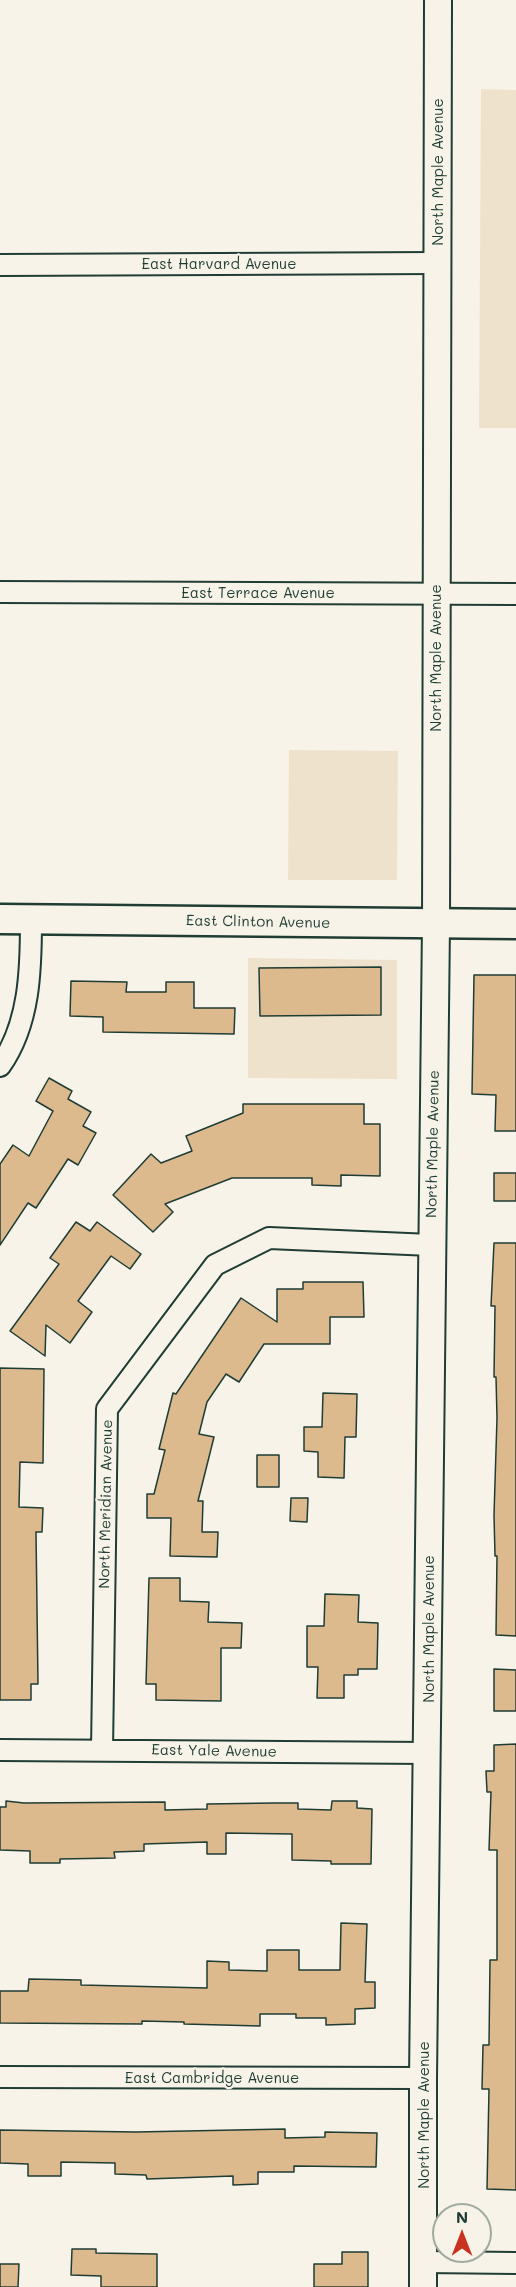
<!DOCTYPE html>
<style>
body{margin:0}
#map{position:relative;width:516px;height:2287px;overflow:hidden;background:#f7f3e8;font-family:Mali,sans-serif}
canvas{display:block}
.north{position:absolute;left:432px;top:2203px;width:60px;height:60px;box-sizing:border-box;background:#f7f3e8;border:2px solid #a1aaa0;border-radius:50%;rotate:0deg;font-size:16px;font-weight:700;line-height:24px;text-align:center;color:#1f3d34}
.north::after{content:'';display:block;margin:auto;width:21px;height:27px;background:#c8321e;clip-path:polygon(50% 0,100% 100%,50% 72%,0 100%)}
</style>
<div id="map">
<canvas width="516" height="2287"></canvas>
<div class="north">N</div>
</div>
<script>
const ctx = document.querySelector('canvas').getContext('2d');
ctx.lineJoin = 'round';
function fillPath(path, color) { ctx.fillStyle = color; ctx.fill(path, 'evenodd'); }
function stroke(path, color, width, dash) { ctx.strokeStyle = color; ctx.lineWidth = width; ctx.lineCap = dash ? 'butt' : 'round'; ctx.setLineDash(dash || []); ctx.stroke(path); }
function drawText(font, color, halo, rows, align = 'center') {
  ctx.font = font + ' Mali,sans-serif'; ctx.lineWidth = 4.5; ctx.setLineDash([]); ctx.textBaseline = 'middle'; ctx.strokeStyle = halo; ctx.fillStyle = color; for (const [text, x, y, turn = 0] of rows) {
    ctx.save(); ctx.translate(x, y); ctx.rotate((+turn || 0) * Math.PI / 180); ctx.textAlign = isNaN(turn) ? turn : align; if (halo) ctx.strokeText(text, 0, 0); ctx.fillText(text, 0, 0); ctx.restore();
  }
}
const built = new Path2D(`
 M481 89 516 90V428H479Z
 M289 750 398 751 397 880H288Z
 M248 958 397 960V1079L248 1078Z`);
const building = new Path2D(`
 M381 967V1015L260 1016 259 968Z
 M474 975H516V1131H495L496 1095 472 1094Z
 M71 981 127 982 126 992H166V982H194V1008H235L234 1034 103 1032V1017L70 1016Z
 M49 1078 72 1091 68 1099 91 1112 83 1126 96 1133 78 1165 68 1159 36 1208 28 1203 0 1245V1164L13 1145 29 1156 53 1111 36 1101Z
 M243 1104H364V1124H380V1176L341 1175V1186L312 1185V1178H232L165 1204 173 1212 153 1232 113 1195 151 1154 161 1163 192 1151 186 1136 243 1113Z
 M494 1173H516V1201H494Z
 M76 1222 90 1231 97 1222 141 1254 130 1269 111 1256 78 1301 92 1312 70 1343 46 1325 45 1356 10 1331 59 1264 50 1258Z
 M494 1243H516V1636L496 1635 497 1556H495L494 1515 497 1418 496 1377H494L495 1306H491Z
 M303 1282H363L364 1317H330V1344H264L239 1382 226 1374 207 1402 199 1434 214 1437 198 1501H203L202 1532H218L217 1557 170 1556 171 1518H147V1494H154L165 1450 159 1449 173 1393 176 1394 241 1298 277 1322V1289H303Z
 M0 1368 44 1369 43 1463 20 1462 19 1507 43 1508 42 1532H36L38 1684H31V1700H0Z
 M323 1393 357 1394 356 1437H345L344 1478 318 1477V1452L304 1451V1427H322Z
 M257 1455H279V1487H257Z
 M291 1498H308L307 1522 290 1521Z
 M149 1578H180V1601L209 1602 208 1622 242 1623 241 1648H221V1701L156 1700V1684H146Z
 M325 1594 359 1595 358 1622 378 1623 377 1669H358V1675H344V1698H317L318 1667H307V1626H324Z
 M494 1669 516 1670V1711H494Z
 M516 1744V2190L487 2189 489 2089H482L483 2045H489L490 1960H497V1850H489L491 1792H487L486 1771H494V1745Z
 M6 1801 24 1803 165 1802V1810L207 1809V1804L273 1803H298V1809L331 1810 332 1801H357V1808L372 1809 371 1864H331V1861L292 1860V1834L226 1833V1854H207V1842L144 1844V1851L114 1852 115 1858 60 1859V1863H30V1851L0 1850V1807H6Z
 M341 1923 367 1924 365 1982H375V2008L355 2009V2024L326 2025V2018H296V2014H260V2026L184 2024V2022L142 2021V2024L0 2023V1991H28L29 1979 81 1980V1985L207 1988V1961L229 1962V1970L267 1971V1950H299V1970H340Z
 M285 2129V2138L325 2137V2132L377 2133 376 2167 294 2166V2172H258V2184L233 2185V2176L147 2179 146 2175 115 2174V2163L61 2162V2176H28V2164L0 2163V2130L136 2132Z
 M72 2249H96V2253L157 2254V2287H101V2276L71 2275Z
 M342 2252H368V2287H314V2264H342Z
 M0 2264H19L18 2287H0Z`);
const minor = new Path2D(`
 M0 265 438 263
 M0 592 516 594
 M0 1066C30 1024 31 969 31 920
 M0 1750 428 1753
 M102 1750 107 1409 215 1265 269 1238 431 1245
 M0 2077 423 2078
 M423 2262 516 2263`);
const tertiary = new Path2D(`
 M423 2287V2078L436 924 438 0`);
const secondary = new Path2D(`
 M0 919 516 924`);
const streetNames = [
 ["North Maple Avenue",438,172,-90],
 ["East Harvard Avenue",219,264],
 ["East Terrace Avenue",258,593],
 ["North Maple Avenue",436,658,-90],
 ["East Clinton Avenue",258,922,1],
 ["North Maple Avenue",433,1144,-89],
 ["North Meridian Avenue",106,1504,-89],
 ["North Maple Avenue",429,1629,-90],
 ["East Yale Avenue",214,1751,1],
 ["East Cambridge Avenue",212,2078],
 ["North Maple Avenue",424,2115,-90]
];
fillPath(built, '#efe2cd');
fillPath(building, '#ddb98e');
stroke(building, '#1f3d34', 1.5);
stroke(minor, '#1f3d34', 24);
stroke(tertiary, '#1f3d34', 30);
stroke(secondary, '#1f3d34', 33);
stroke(minor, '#f7f3e8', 20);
stroke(tertiary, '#f7f3e8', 26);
stroke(secondary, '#f7f3e8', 28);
drawText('15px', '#1f3d34', '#f7f3e8', streetNames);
</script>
